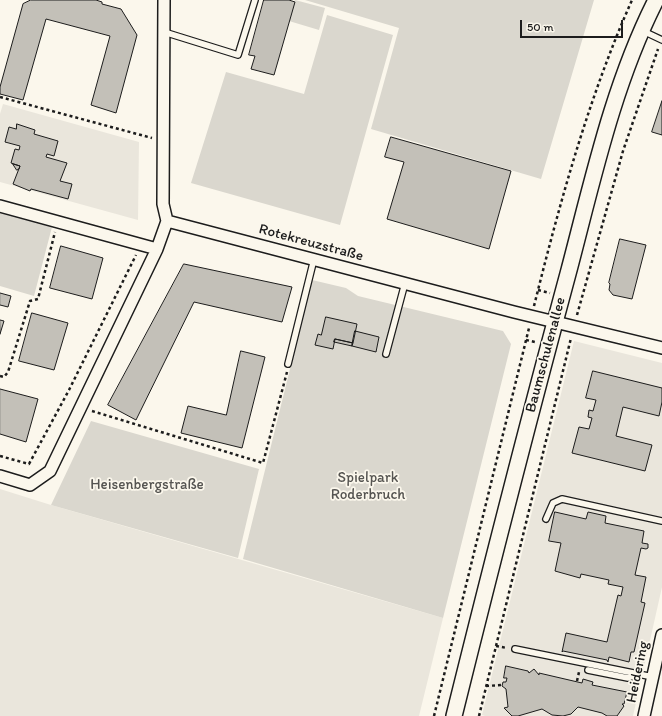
<!DOCTYPE html>
<meta charset="utf-8">
<style>
body{margin:0}
#map{position:relative;width:662px;height:716px;overflow:hidden;background:#fbf7ec;font-family:Itim,sans-serif}
canvas{display:block}
.scale{position:absolute;left:520px;top:20px;width:103px;height:18px;box-sizing:border-box;border:2px solid #1c1c1c;border-top:0;padding-left:5px;font-size:12px;line-height:14px;white-space:nowrap;color:#1c1c1c;-webkit-text-stroke:3px #fbf7ec;paint-order:stroke}
</style>
<div id="map">
<canvas width="662" height="716"></canvas>
<div class="scale">50 m</div>
</div>
<script>
const ctx = document.querySelector('canvas').getContext('2d');
ctx.lineJoin = 'round';
function fillPath(path, color) { ctx.fillStyle = color; ctx.fill(path, 'evenodd'); }
function stroke(path, color, width, dash) { ctx.strokeStyle = color; ctx.lineWidth = width; ctx.lineCap = dash ? 'butt' : 'round'; ctx.setLineDash(dash || []); ctx.stroke(path); }
function drawText(font, color, halo, rows, align = 'center') {
  ctx.font = font + ' Itim,sans-serif'; ctx.lineWidth = 3.5; ctx.setLineDash([]); ctx.textBaseline = 'middle'; ctx.strokeStyle = halo; ctx.fillStyle = color; for (const [text, x, y, turn = 0] of rows) {
    ctx.save(); ctx.translate(x, y); ctx.rotate((+turn || 0) * Math.PI / 180); ctx.textAlign = isNaN(turn) ? turn : align; if (halo) ctx.strokeText(text, 0, 0); ctx.fillText(text, 0, 0); ctx.restore();
  }
}
const built = new Path2D(`
 M3 104 139 142 138 220 0 182V114Z
 M574 341 662 363V587L633 716H485L482 715Z
 M0 489 51 505 443 618 419 716H0Z`);
const green = new Path2D(`
 M295 0 325 8 319 30 289 21Z
 M305 0H594L541 179 371 129 399 28Z
 M327 15 393 35 340 225 191 183 226 72 304 94Z
 M0 212 52 227 34 296 0 286Z
 M312 280 346 288 358 296 503 331 511 344 443 618 243 559Z
 M91 421 259 469 238 558 51 505Z`);
const building = new Path2D(`
 M31 0H96L102 2V4L121 9 137 35 116 113 91 105 110 36 46 19 23 100 0 94V87L23 4Z
 M264 0H289L295 2 274 75 251 69 255 56 249 55Z
 M662 101V135L652 132Z
 M17 124 35 130 34 134 58 141 54 156 47 154 46 157 67 163 60 181 72 184 68 199 31 189 30 191 13 184 20 166 11 163 15 149 19 150 20 146 5 142 9 127 16 129Z
 M391 137 511 171 489 249 387 219 404 162 385 157Z
 M13 164 20 166 19 169 17 170Z
 M620 239 646 245 632 299 613 295 609 290 610 284 609 283Z
 M61 246 103 258 92 299 50 288Z
 M184 264 292 287 282 322 194 302 136 420 108 405Z
 M0 293 11 296 8 307 0 305Z
 M32 313 68 323 54 370 19 361Z
 M326 317 357 324 353 343 335 339 333 349 315 345 318 334 321 335Z
 M0 320 4 321 0 334Z
 M355 331 379 337 376 352 352 346Z
 M335 339 353 343 352 346 334 342Z
 M241 351 265 357 242 448 181 433 188 406 226 415Z
 M593 371 662 388V402L659 416 623 407 616 436 652 445 645 471 572 453 579 427 589 429 592 418 588 417 589 410 593 411 596 400 586 398Z
 M0 389 38 399 26 442 0 434Z
 M555 512 586 519 588 512 606 516 605 523 644 531 642 543 648 544V548L646 549 641 548 635 575 646 577 641 602 645 603 634 652H631L629 662 609 657 608 662 607 660 563 651 562 652 566 633 607 642 618 595 621 596 623 587 608 584 609 580 581 574 580 578 555 571 561 543 549 541Z
 M506 666 528 671 529 673 534 669 539 675V673L582 683 583 679 593 682 592 685 627 692 624 704H622L624 706 617 716H607L602 713 578 707 571 714 563 716 552 715 542 709 518 716H512L504 708 508 707 506 689 502 686 503 682H506L507 678H504Z`);
const path = new Path2D(`
 M0 97 152 138
 M538 290 550 293
 M534 306C560 202 588 99 632 0
 M577 315 623 151 658 49
 M526 340 535 342
 M0 376 4 377 8 372 30 301 38 299 55 232
 M92 411 263 463 287 372
 M0 456 29 464 69 390 136 255
 M496 646 507 648
 M577 681 579 672
 M486 686 502 685
 M434 716 529 328
 M479 716 571 338`);
const service = new Path2D(`
 M643 31 662 40
 M164 32 238 55 255 0
 M386 354 405 283
 M288 364 314 259
 M546 519 553 503 562 499 662 521
 M515 649 653 677
 M588 670 628 678 638 674`);
const minor = new Path2D(`
 M164 0 163 204 167 221 514 312 662 348
 M0 206 157 249
 M0 476 30 485 50 471 157 249 167 221
 M644 716 662 635`);
const secondary = new Path2D(`
 M454 716C491 567 529 418 569 270 593 179 613 85 656 0`);
const streetNames = [
 ["Rotekreuzstraße",311,243,15],
 ["Baumschulenallee",546,355,-75],
 ["Heidering",638,672,-78]
];
const parkNames = [
 ["Spielpark",368,478],
 ["Roderbruch",368,495],
 ["Heisenbergstraße",147,485]
];
fillPath(built, '#eae6dc');
fillPath(green, '#dad7ce');
fillPath(building, '#c3c0b8');
stroke(building, '#1c1c1c', 1);
stroke(service, '#1c1c1c', 8);
stroke(minor, '#1c1c1c', 14);
stroke(secondary, '#1c1c1c', 18);
stroke(path, '#1c1c1c', 2.5, [3, 3]);
stroke(service, '#fbf7ec', 5.5);
stroke(minor, '#fbf7ec', 11);
stroke(secondary, '#fbf7ec', 15);
drawText('15px', '#1c1c1c', '#fbf7ec', streetNames);
drawText('15px', '#555451', '#fbf7ec', parkNames);
</script>
